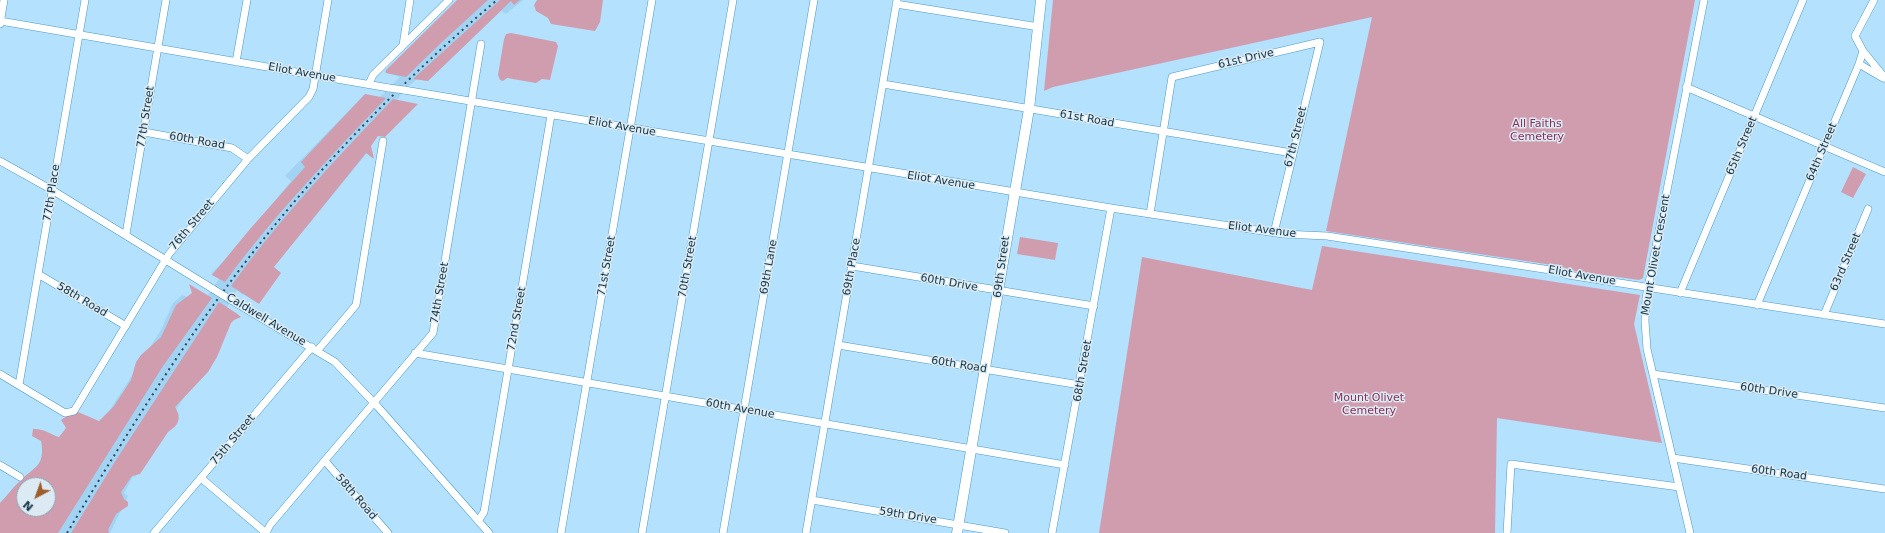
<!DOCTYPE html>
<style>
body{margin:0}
#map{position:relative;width:1885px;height:533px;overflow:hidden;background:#b4e1fe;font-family:"DejaVu Sans",sans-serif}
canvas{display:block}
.north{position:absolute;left:16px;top:477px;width:40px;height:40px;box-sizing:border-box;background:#dbeaf3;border:1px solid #8ba1ae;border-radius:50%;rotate:221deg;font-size:11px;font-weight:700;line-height:16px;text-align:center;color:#123446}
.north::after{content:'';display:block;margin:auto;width:14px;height:18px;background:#9f5d29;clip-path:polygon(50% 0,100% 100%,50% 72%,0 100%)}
</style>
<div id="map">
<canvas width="1885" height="533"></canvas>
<div class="north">N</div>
</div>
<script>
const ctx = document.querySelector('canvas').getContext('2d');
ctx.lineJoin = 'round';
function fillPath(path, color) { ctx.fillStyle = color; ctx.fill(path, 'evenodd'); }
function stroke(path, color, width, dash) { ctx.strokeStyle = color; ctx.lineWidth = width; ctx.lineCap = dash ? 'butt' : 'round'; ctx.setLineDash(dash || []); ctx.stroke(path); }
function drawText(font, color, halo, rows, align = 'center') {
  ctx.font = font + ' "DejaVu Sans",sans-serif'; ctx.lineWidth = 3; ctx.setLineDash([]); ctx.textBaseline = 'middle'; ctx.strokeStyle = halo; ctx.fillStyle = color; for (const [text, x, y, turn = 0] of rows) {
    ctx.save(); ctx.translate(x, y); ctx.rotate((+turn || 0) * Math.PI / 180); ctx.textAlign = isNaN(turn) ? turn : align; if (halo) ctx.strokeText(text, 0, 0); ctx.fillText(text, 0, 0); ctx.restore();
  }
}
const built = new Path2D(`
 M458 0H523L506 14 501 11 437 72 426 74V81L417 79 404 90 397 100 367 153 309 224 262 278 243 295 237 290 227 307 197 377 162 431 164 435 135 477 133 476 124 493 128 496 110 533H18L48 509V485L101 424 161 330 173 303 182 295 191 298 208 295 219 279 211 274 232 253 291 181 285 176 364 95 380 97 400 77 384 72Z`);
const green = new Path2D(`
 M457 0H488L442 42 406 77 386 73V70Z
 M500 0H520L514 5 511 1 428 81 413 79Z
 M537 0H603L600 22 595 31 551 24 548 18 536 11 534 5Z
 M1053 0H1695L1643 278 1639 280 1574 271 1559 266 1326 231 1372 17 1053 87 1044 91Z
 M511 33 556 42 558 46 550 80 542 79 536 83 507 78 503 81 500 80 498 75 504 39 506 34Z
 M365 94 386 98C330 157 273 216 225 282L212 275 250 229 305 167 301 162Z
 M393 99 418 104 385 137 378 136 371 146 374 159 366 153 274 267 281 273 259 304 231 286C279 219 336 159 393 99Z
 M1853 167 1866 174 1853 198 1841 192Z
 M1020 237 1058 243 1055 260 1017 254Z
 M1322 246 1640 295 1634 324 1662 443 1497 418 1495 533H1099L1142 257 1312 290Z
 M189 284 212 298 163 366 58 533H0V503C7 496 12 488 19 482 33 467 46 467 41 441L32 436 33 429C43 428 50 434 59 437L66 428 61 420 71 413 78 412 99 421 114 406 131 380 136 362 141 355 161 337 176 305 192 293ZM24 485H48V509H24Z
 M219 302 236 313 241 317 234 320 231 323 217 357 208 372 175 407C182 418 179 425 168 432L140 474 132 476 121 492 124 499 128 502V506L116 514 108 530 109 533H71L116 460Z`);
const minor = new Path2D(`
 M896 4 1039 27
 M0 21 389 88
 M0 24 4 0
 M403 45 410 0
 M1863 51 1885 78
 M236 62 247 0
 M1859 64 1883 78
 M369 84 373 75 449 0
 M883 84 1292 153
 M1686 87 1885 172
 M404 90 1111 208 1283 234 1327 236 1557 271 1568 275 1885 324
 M144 132 232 148 248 159
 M0 161 52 190 213 289
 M1150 214 1172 77 1320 42 1274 233
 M126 234 166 0
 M852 266 1094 306
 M38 274 126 326
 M1680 293 1803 0
 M231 300 335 362 378 407 489 533
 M1757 305 1859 64 1863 51 1855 36 1874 0
 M1824 315 1868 209
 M838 345 1080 385
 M317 351 356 305 383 141
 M415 353 1065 465
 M0 374 65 413 74 411 169 254 248 159 309 97 313 89 328 0
 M1653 374 1885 408
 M19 385 85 0
 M1673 458 1885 489
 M325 461 388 533
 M0 465 20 477
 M201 478 266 533
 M812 500 1005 533
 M478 521 484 512 551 115
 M154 533 312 347
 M266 533 270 525 433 333 481 44
 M561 533 652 0
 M642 533 733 0
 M723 533 814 0
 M806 533 897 0
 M1052 533 1111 208
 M1507 533 1511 464 1679 487
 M1690 533 1647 349 1645 321 1646 298 1704 0`);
const secondary = new Path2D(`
 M957 533 1029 109 1041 0`);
const rail = new Path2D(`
 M67 533C120 445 175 355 237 273 313 173 401 81 497 0`);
const minorBridge = new Path2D(`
 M389 88 404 90
 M213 289 231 300`);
const streetNames = [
 ["61st Drive",1246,59,-13],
 ["Eliot Avenue",302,73,10],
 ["77th Street",146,117,-81],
 ["61st Road",1087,119,10],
 ["Eliot Avenue",622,127,10],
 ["67th Street",1296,137,-76],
 ["60th Road",197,141,10],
 ["65th Street",1742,146,-67],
 ["64th Street",1822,152,-67],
 ["Eliot Avenue",941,181,9],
 ["77th Place",52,193,-81],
 ["76th Street",192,225,-50],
 ["Eliot Avenue",1262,230,7],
 ["Mount Olivet Crescent",1656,255,-80],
 ["63rd Street",1846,262,-67],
 ["71st Street",607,266,-80],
 ["70th Street",688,267,-80],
 ["69th Lane",769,267,-80],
 ["69th Place",852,267,-80],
 ["69th Street",1002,267,-82],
 ["Eliot Avenue",1582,276,10],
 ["60th Drive",949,283,10],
 ["74th Street",440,293,-80],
 ["58th Road",82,300,31],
 ["72nd Street",517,319,-80],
 ["Caldwell Avenue",266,320,31],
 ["60th Road",959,365,9],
 ["68th Street",1083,371,-80],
 ["60th Drive",1769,391,8],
 ["60th Avenue",740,409,10],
 ["75th Street",233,440,-50],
 ["60th Road",1779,473,8],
 ["58th Road",356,497,49],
 ["59th Drive",908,516,9]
];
const parkNames = [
 ["All Faiths",1537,124],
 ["Cemetery",1537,137],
 ["Mount Olivet",1369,398],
 ["Cemetery",1369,411]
];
fillPath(built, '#a2d3f2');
fillPath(green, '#d09daf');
stroke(minor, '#4a99c6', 8);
stroke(secondary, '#4a99c6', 11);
stroke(minor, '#fff', 7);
stroke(secondary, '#fff', 10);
stroke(rail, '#264a5d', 2, [2, 4]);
stroke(minorBridge, '#4a99c6', 8, []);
stroke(minorBridge, '#fff', 7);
drawText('11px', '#123446', '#dbeaf3', streetNames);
drawText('11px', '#8b2f58', '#dbeaf3', parkNames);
</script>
